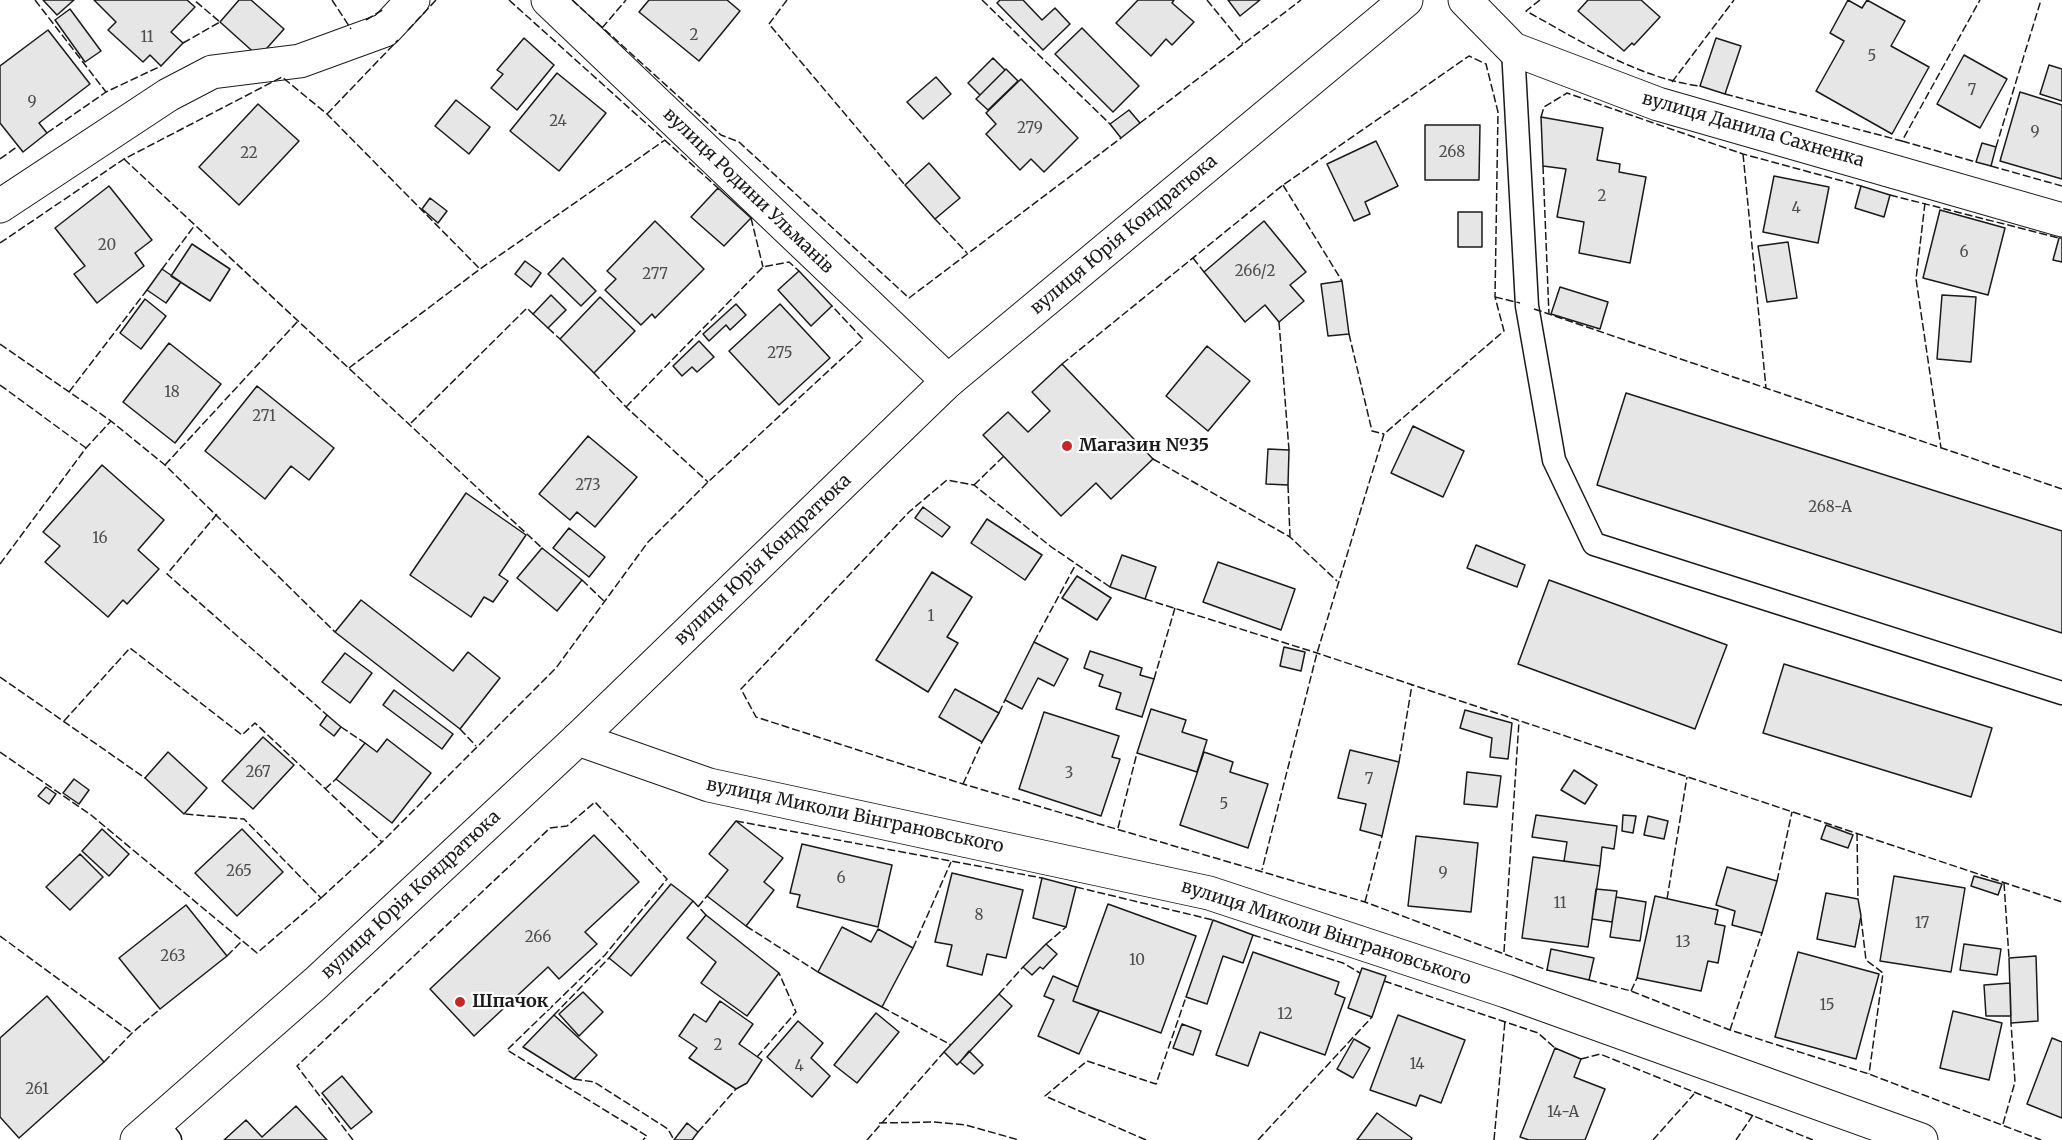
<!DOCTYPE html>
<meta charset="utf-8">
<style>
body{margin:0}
canvas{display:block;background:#fff}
</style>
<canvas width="2062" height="1140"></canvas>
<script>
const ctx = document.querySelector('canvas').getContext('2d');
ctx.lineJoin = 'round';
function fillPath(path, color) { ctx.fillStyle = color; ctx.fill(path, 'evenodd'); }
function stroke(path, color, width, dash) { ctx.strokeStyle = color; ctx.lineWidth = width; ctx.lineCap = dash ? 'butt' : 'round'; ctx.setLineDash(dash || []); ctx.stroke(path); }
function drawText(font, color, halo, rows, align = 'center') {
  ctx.font = font + ' Merriweather,serif'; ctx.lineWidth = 4.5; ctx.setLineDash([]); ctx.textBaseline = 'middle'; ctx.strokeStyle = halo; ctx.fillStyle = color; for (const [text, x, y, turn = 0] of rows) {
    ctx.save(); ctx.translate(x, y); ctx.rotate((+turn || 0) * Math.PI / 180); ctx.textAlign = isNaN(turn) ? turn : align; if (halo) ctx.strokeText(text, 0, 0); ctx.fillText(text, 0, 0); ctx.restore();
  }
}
const building = new Path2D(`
 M43 0H74L57 15Z
 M94 0H187L195 7 171 32 183 43 161 66 150 55 143 62 108 30 116 22Z
 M239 0H251L284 29 259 57 220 22Z
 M649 0H727L740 11 699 61 639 12Z
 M1000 0H1023L1042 20 1055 8 1070 24 1043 50 997 3Z
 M1138 0H1174L1172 3 1194 22 1172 45 1166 39 1151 56 1116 23Z
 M1228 0H1260L1240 16Z
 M1588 0H1641L1660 17 1634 45 1632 43 1624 51 1578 11Z
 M1848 0 1862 8 1867 0 1905 21 1891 46 1929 67 1892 134 1816 91 1844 41 1830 33Z
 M70 9 101 51 85 62 55 20Z
 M1082 28 1139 86 1113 112 1055 54Z
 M48 30 90 84 39 123 47 133 23 152 0 123V66Z
 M524 38 554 65 517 110 491 88 503 74 497 70Z
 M1716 38 1741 46 1725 94 1700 86Z
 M1964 55 2007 79 1980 128 1937 104Z
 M993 58 1005 70 980 95 968 83Z
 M2049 65 2062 69V101L2040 94Z
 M1006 69 1018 81 988 110 976 99Z
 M557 73 606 113 559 171 510 131Z
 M936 77 951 94 923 119 907 102Z
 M1021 79 1078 138 1044 172 1031 159 1020 170 986 134 996 124 986 113Z
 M2020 92 2062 105V179L2000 161Z
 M456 100 490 127 469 154 435 126Z
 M258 104 299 141 239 205 199 167Z
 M1129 110 1140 123 1121 138 1110 124Z
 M1541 117 1603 128 1597 160 1620 164 1619 172 1646 177 1630 263 1579 253 1584 222 1557 217 1566 169 1543 166Z
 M1425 125H1480L1479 180H1425Z
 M1376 141 1398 186 1365 202 1370 214 1354 221 1327 164Z
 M1982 143 1996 147 1991 166 1976 162Z
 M929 163 960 198 935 219 905 185Z
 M1774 176 1829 187 1818 243 1763 232Z
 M109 186 152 240 135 253 144 266 97 303 74 274 85 266 55 228Z
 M1861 186 1890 195 1884 217 1855 208Z
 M718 188 751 218 724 246 691 217Z
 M430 198 447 211 438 223 422 209Z
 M1940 210 2005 228 1988 295 1923 278Z
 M1458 212H1482V247H1458Z
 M655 221 704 269 655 318 652 314 641 325 605 290 616 279 607 271Z
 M1264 221 1306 272 1290 285 1304 301 1279 322 1265 305 1245 322 1204 272Z
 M2059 238H2062V262L2053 260Z
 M1788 242 1797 298 1767 302 1758 246Z
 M192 244 230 269 210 301 171 276Z
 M563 258 596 291 581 306 548 274Z
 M525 261 541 273 531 287 515 274Z
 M162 269 181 282 166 303 147 290Z
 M799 271 832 306 811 326 778 290Z
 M1342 281 1349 334 1328 336 1321 284Z
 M1560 287 1608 302 1600 329 1551 314Z
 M551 295 566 310 548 328 533 314Z
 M1942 295 1976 297 1971 362 1937 359Z
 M600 297 635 331 594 373 560 339Z
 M145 299 166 316 141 349 120 333Z
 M736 304 746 315 730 330 726 325 709 341 703 334Z
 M780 304 830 358 779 405 729 351Z
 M699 341 714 357 697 372 692 367 682 376 673 366Z
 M169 343 221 384 175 443 123 402Z
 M1207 346 1250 381 1208 431 1166 396Z
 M1062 364 1153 459 1111 499 1096 483 1061 516 983 435 1008 412 1028 432 1050 411 1032 392Z
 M257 386 334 448 309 480 291 466 265 499 205 451Z
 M1626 393 2062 531V633L1597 485Z
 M1413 426 1464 451 1443 497 1391 473Z
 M588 436 637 477 595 527 577 512 570 520 539 494Z
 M1268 449 1289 450 1288 485 1266 484Z
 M102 465 164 520 138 550 159 569 127 604 123 600 108 617 45 562 60 546 43 532Z
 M466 493 526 535 499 575 508 581 493 602 484 597 471 617 410 575Z
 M923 507 950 527 942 537 915 518Z
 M987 519 1042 555 1025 580 971 543Z
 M569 528 605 557 589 577 553 548Z
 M1476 545 1525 565 1517 587 1467 568Z
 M542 548 582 580 557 611 517 578Z
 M1122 555 1156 567 1145 599 1110 587Z
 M1218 562 1295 589 1281 630 1203 602Z
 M932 572 972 597 947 637 958 643 928 692 876 660Z
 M1077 576 1111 598 1097 620 1062 598Z
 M1549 580 1727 645 1695 729 1518 664Z
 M361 600 453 671 468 652 500 678 460 729 335 632Z
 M1034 642 1068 659 1054 686 1038 678 1022 709 1005 700Z
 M1284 647 1305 652 1301 671 1280 666Z
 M1090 651 1142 668 1140 675 1154 679 1142 717 1116 709 1121 693 1099 686 1103 675 1084 668Z
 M345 653 372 673 350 703 322 682Z
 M1784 664 1992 728 1971 797 1763 733Z
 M955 689 999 713 982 742 939 717Z
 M394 690 453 734 442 749 383 705Z
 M1151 709 1186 720 1182 732 1207 740 1197 772 1137 753Z
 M1465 710 1512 723 1508 759 1490 757 1492 738 1460 728Z
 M1044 712 1119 736 1112 757 1120 759 1101 816 1019 789Z
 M327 715 341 727 334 736 320 725Z
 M263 737 294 765 253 809 222 781Z
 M387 739 431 773 392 823 336 779 365 743 377 752Z
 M1350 750 1399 762 1382 836 1360 830 1366 804 1338 798Z
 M168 752 207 788 184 814 145 778Z
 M1204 752 1233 762 1230 772 1268 784 1248 848 1180 825Z
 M1574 770 1597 785 1585 804 1561 790Z
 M1467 772 1501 776 1497 807 1464 804Z
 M74 779 89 790 79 804 63 793Z
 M46 787 56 794 49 804 38 796Z
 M1536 815 1617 826 1614 849 1602 847 1600 866 1564 861 1567 842 1532 837Z
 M1623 815 1636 816 1633 833 1622 831Z
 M1648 816 1668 821 1664 839 1644 835Z
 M736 821 783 858 764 882 774 890 746 926 707 896 728 870 709 854Z
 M1826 825 1853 835 1848 848 1821 839Z
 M102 829 129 854 109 876 82 851Z
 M242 829 283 872 237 916 195 873Z
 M594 835 639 882 585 932 597 944 559 979 548 967 474 1036 430 989Z
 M1416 836 1478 843 1471 912 1408 906Z
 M802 844 892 865 878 927 797 907 800 895 790 893Z
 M80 854 103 877 70 910 46 887Z
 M1533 857 1600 866 1588 947 1522 938Z
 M1727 867 1777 881 1762 933 1732 925 1735 911 1716 905Z
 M952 873 1023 890 1006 958 987 954 982 975 947 966 952 945 935 942Z
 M1894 876 1965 888 1951 972 1880 961Z
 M1974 876 2002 884 1998 895 1971 886Z
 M1042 878 1076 887 1066 927 1033 918Z
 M671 884 693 901 631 976 609 958Z
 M1596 889 1617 891 1612 922 1592 919Z
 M1826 893 1858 899 1861 916 1855 947 1817 939Z
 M1655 896 1718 910 1715 924 1725 926 1718 963 1708 961 1701 991 1637 978Z
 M1616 897 1646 902 1640 941 1610 937Z
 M1108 904 1196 936 1161 1033 1073 1001Z
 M186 905 227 956 160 1009 119 958Z
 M706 915 779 973 747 1016 701 983 716 962 687 938Z
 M1213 920 1253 935 1243 963 1223 956 1207 1004 1186 997Z
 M842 927 871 942 878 929 913 948 882 1007 818 972Z
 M1046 944 1057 954 1043 969 1040 967 1032 975 1023 967Z
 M1964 944 2001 949 1997 975 1960 970Z
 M1551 949 1594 958 1589 980 1547 970Z
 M1253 952 1339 982 1335 994 1345 998 1325 1055 1260 1032 1248 1066 1216 1055Z
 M1798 952 1879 974 1856 1059 1775 1037Z
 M2036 956 2038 1021 2011 1023 2009 958Z
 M1362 968 1386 976 1372 1017 1348 1008Z
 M1053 976 1078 987 1073 1001 1099 1011 1079 1054 1038 1036 1054 1000 1044 996Z
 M2010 983 2011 1016H1986L1984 985Z
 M583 992 603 1012 579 1036 559 1014Z
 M999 994 1012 1006 957 1065 944 1052Z
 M47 996 104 1062 19 1138 0 1117V1038Z
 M720 1001 753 1024 739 1044 762 1060 747 1083 736 1089 689 1058 697 1048 679 1036 694 1014 706 1022Z
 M1953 1011 2002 1023 1989 1080 1940 1068Z
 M876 1013 899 1032 857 1083 834 1065Z
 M554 1015 597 1055 574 1079 523 1047Z
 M1398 1015 1465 1040 1441 1103 1420 1095 1416 1106 1370 1090Z
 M798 1021 823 1043 811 1058 830 1076 812 1097 767 1057Z
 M1182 1024 1201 1031 1193 1055 1173 1048Z
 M2052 1038 2062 1042V1118L2027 1104Z
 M1354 1039 1370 1048 1353 1078 1337 1069Z
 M1555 1048 1581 1059 1574 1077 1605 1089 1585 1140H1529L1520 1137Z
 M969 1051 983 1065 974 1074 960 1062Z
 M342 1076 372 1112 351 1129 322 1093Z
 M296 1106 327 1140H224L246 1120 262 1137Z
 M1377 1113 1412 1138 1411 1140H1357Z
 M687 1123 698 1132 692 1140H674Z`);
const lane = new Path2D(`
 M1513 49 1527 306 1554 460 1594 544 2062 693
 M156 1122 170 1140`);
const street = new Path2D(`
 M548 0 948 381
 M1465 0 1513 49 1658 104 2062 220
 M0 206 168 95 212 72 300 61 385 30 413 0
 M578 739 709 785 1209 893 1506 991 1921 1140`);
const secondary = new Path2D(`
 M137 1140 316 983 578 739 948 381 1406 0`);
const fence = new Path2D(`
 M35 0 106 92
 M332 0 351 29
 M509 0 718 188
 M572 0 721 135 739 142 909 298 1121 138
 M787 0 769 24 905 185
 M982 0 1110 124
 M1207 0 1243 44
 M1540 0 1526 11C1581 41 1637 78 1700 86
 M366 20 384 9
 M602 28 626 0
 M408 30 436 0
 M183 43 220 22 194 0
 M1672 82 1734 0
 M1725 94 1902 141 1980 0
 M327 114 398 40
 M1541 117 1544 107 1567 93 1743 154 1861 186
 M1140 123 1301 0
 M47 133 106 92 161 66
 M1902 141 1976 162
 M1996 147 2041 0
 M1743 154 1766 388
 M0 159 18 146
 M124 159 542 548
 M1543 166 1549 315
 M1991 166 2062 186
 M1283 185 1342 281
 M1890 195 2059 238
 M1925 203 1916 279 1941 448
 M751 218 763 267
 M935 219 967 253
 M0 243 124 159 282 77 327 114 480 269
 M1193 258 1204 272
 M162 269 195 225
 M1495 297 1520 303
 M1534 309 2062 489
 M1279 322 1289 450
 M548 328 560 339
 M1349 334 1372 431 1384 434
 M0 344 111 421 165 465 335 632
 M1062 364 1283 185 1469 56 1486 64 1498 112 1495 297 1504 331 1384 434 1317 653 1262 870
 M349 368 480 269 665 140
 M594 373 626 407 708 482
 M0 385 86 448
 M69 392 147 290
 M626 407 763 267 789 262 799 271
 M411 423 527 308 533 314
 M1153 459 1290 537 1337 581
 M165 465 298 321
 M974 485 1004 456
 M1288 485 1290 537
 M217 514 167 574 327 715
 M0 564 86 448 111 421
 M582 580 605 602
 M1110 587 1050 546 974 485 947 480 909 512 741 689 756 717 963 784 1365 902 1547 970
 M1145 599 1317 653 2062 902
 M1034 642 1076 564
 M0 677 145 778
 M1154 679 1175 608
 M999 713 1005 700
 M64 721 130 648 242 735 255 723 382 842
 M341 727 365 743
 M460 729 476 746
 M0 752 91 815 257 953 321 898 244 819 184 814
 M1399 762 1412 685
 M963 784 982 742
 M325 789 336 779
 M736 821 1042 878
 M1118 828 1137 753
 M1857 833 1858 899
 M1777 881 1792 812
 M2004 883 2009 958
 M1076 887 1213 920
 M321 898 382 842 556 668 648 542 708 482 863 339 832 306
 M1667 899 1687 777
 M693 901 706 915
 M1365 902 1382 836
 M698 907 707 896
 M1861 918 1866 960 1883 973 1869 1074
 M746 926 818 972
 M1253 935 1343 963 1360 973
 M0 936 132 1033
 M1046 944 1066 927
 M913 948 951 862
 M1504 952 1519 721
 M227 956 241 942
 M1589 980 1631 991 1730 1030 1869 1074 2041 1140
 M1384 981 1538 1033 1555 1048
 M1631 991 1637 978
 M999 994 1023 967
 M882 1007 951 1045
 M554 1015 609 958
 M1730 1030 1762 933
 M757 1057 796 1012 779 973
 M1581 1059 1600 1054 1813 1140
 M104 1062 132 1033 160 1009
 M574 1079 594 1082 668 1129 674 1140
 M879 1123 934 1122 966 1125 1019 1140
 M2003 1124 2015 1082 2011 1023
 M698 1132 736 1089
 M353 1140 297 1066 550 828 567 826 595 802 667 879 605 955 507 1050 647 1136 643 1140
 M867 1140 944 1052
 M1146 1140 1045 1096 1087 1061 1156 1084 1186 997
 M1258 1140 1372 1017
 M1494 1140 1505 1021
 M1653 1140 1694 1094
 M1736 1140 1753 1115`);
const markers = [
 [1067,446,6,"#c62828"],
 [460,1002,6,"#c62828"]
];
const numberNames = [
 ["2",694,36],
 ["11",147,38],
 ["5",1872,57],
 ["7",1972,91],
 ["9",32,103],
 ["24",558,122],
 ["279",1030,129],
 ["9",2035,133],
 ["268",1452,153],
 ["22",249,154],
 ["2",1602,197],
 ["4",1796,209],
 ["20",107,246],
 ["6",1964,253],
 ["266/2",1255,272],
 ["277",655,275],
 ["275",780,354],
 ["18",172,393],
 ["271",264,417],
 ["273",588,486],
 ["268-А",1830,508],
 ["16",100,539],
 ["1",931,617],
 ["267",258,773],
 ["3",1069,774],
 ["7",1369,780],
 ["5",1224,805],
 ["265",239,872],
 ["9",1443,874],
 ["6",841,879],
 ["11",1560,904],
 ["8",979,916],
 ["17",1922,924],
 ["266",538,938],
 ["13",1683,943],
 ["263",173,957],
 ["10",1137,961],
 ["15",1827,1006],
 ["12",1285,1015],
 ["2",718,1046],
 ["14",1417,1065],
 ["4",799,1067],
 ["261",37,1090],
 ["14-А",1563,1113]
];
const streetNames = [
 ["вулиця Данила Сахненка",1753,130,16],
 ["вулиця Родини Ульманів",748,191,44],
 ["вулиця Юрія Кондратюка",1124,235,-40],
 ["вулиця Юрія Кондратюка",763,560,-44],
 ["вулиця Миколи Вінграновського",855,816,12],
 ["вулиця Юрія Кондратюка",411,895,-43],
 ["вулиця Миколи Вінграновського",1326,933,18]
];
const poiNames = [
 ["Магазин №35",1079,446],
 ["Шпачок",472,1002]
];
fillPath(building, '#e6e6e6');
stroke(building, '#1a1a1a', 1.5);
stroke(lane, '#1a1a1a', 25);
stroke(street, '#1a1a1a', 35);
stroke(secondary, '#1a1a1a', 35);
stroke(lane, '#fff', 22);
stroke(street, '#fff', 33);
stroke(secondary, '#fff', 33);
stroke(fence, '#1a1a1a', 1.5, [8, 3]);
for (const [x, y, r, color] of markers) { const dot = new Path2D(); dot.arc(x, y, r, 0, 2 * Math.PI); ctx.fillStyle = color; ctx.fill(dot); stroke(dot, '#fff', 2); }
drawText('15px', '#4d4d4d', null, numberNames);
drawText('18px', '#1a1a1a', '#fff', streetNames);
drawText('bold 18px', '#1a1a1a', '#fff', poiNames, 'left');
</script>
